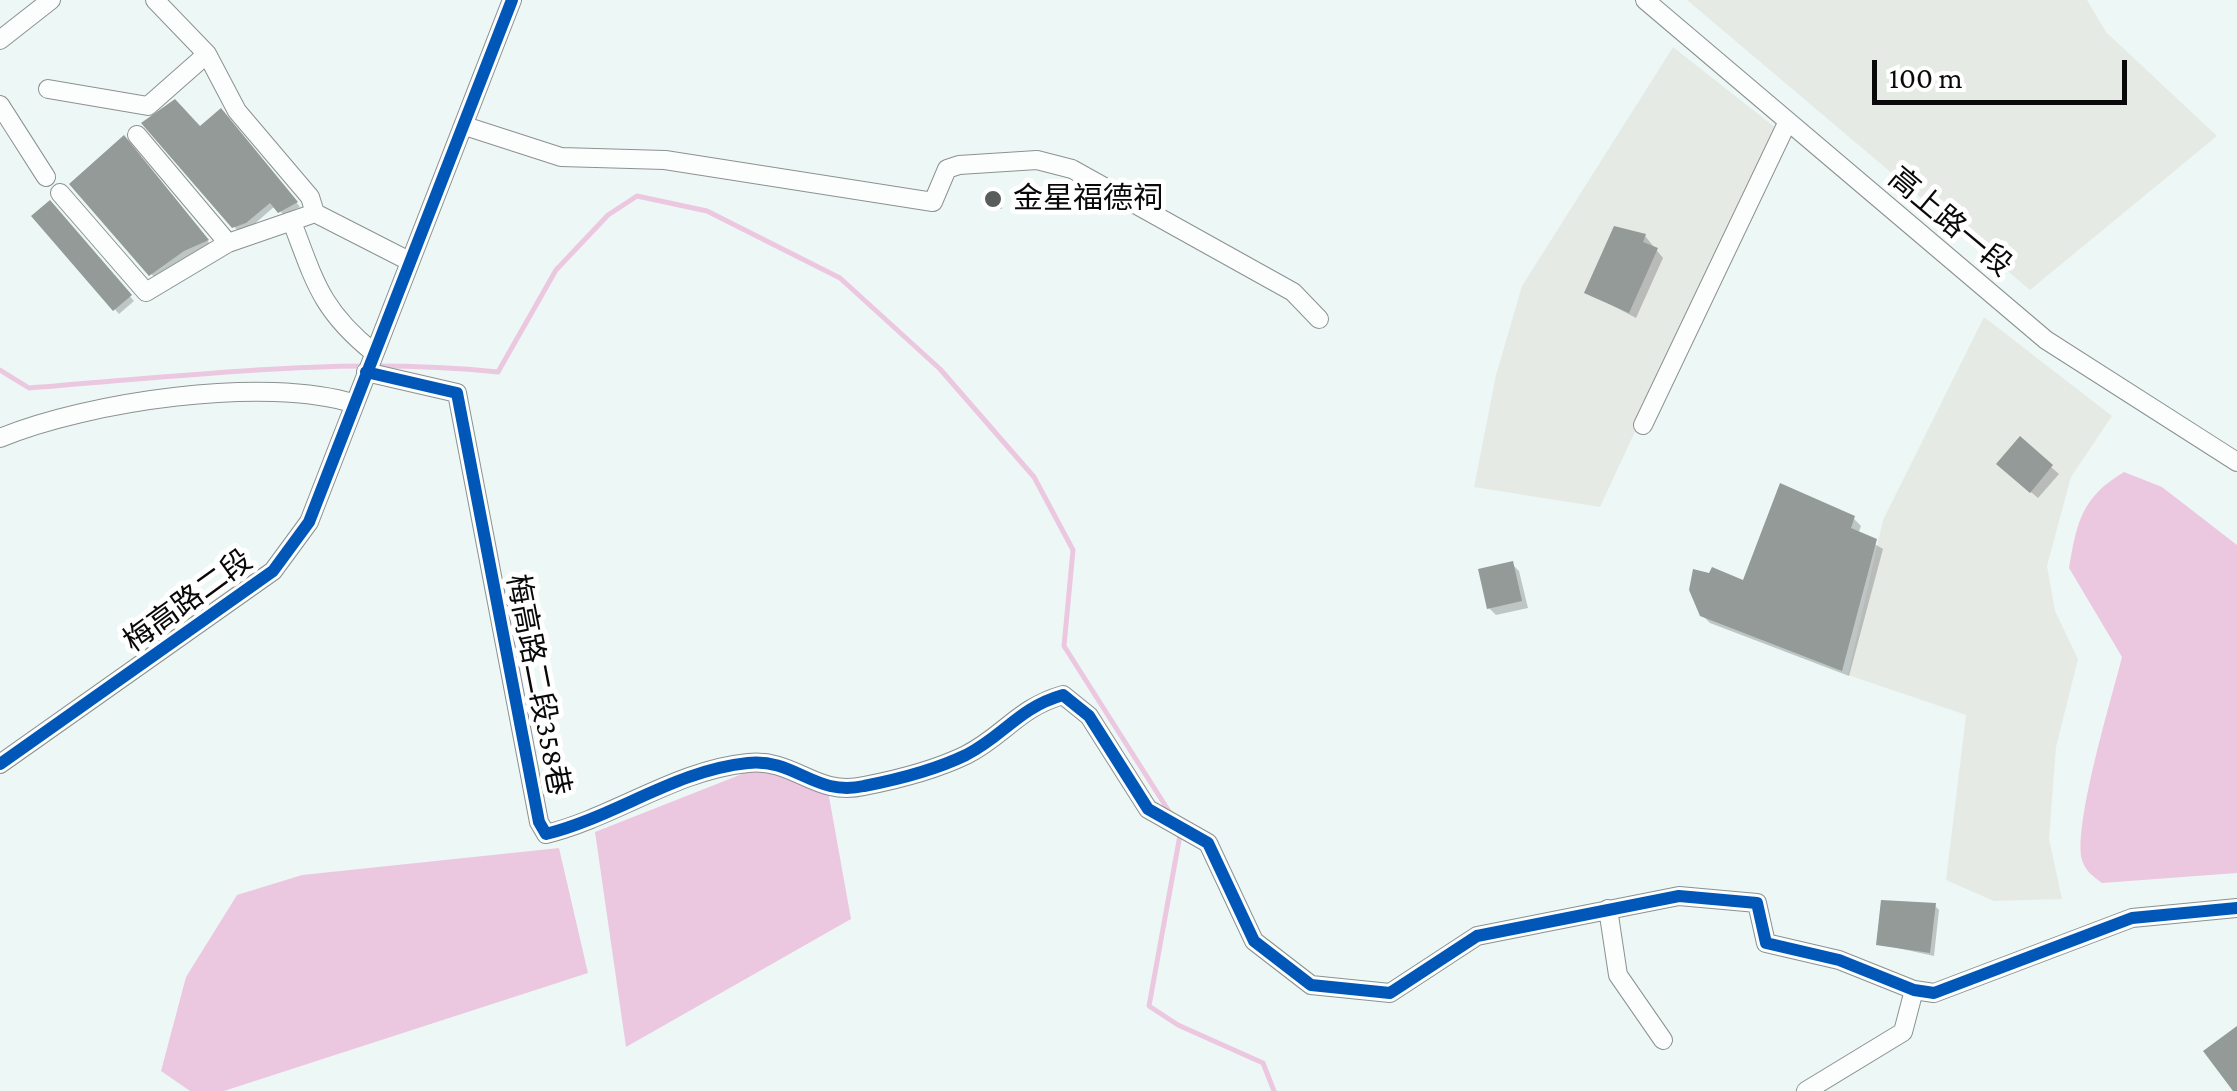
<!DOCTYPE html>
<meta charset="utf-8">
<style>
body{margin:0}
#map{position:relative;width:2237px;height:1091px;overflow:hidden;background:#edf8f6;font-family:"Crimson Pro",serif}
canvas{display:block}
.scale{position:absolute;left:1872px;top:60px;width:255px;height:45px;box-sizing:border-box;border:5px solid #090909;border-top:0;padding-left:12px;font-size:30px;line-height:35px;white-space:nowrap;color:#090909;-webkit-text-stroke:8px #fff;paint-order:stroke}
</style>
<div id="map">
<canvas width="2237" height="1091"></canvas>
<div class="scale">100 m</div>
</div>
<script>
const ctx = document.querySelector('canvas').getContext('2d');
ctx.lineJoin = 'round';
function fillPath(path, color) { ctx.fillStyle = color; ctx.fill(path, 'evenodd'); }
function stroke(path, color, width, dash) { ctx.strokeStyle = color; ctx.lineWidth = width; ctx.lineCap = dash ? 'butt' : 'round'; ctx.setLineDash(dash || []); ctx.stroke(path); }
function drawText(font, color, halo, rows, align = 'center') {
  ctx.font = font + ' "Crimson Pro","Noto Sans TC",serif'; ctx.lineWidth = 10; ctx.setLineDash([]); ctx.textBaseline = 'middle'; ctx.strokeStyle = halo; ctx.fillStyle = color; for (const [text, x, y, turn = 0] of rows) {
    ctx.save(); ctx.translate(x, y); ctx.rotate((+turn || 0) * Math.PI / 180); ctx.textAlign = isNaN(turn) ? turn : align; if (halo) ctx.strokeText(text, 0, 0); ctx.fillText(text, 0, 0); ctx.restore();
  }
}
const industrial = new Path2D(`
 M1687 0H2087L2106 32 2217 136 2030 290Z
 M1673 47 1776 128 1600 507 1474 487 1496 375 1522 286Z
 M1984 317 2112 416 2071 477 2047 566 2055 611 2078 659 2056 747 2049 839 2062 899 1994 901 1946 880 1966 715 1848 675 1883 520Z`);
const water = new Path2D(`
 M2124 472 2162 487 2237 545V873L2102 883C2093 876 2086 872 2082 860 2073 825 2112 697 2122 657L2069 568C2077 521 2082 497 2124 472Z
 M770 763 828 791 851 919 626 1047 595 832Z
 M559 848 588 973 224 1091H190L161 1071 186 977 237 895 302 875Z`);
const shadow = new Path2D(`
 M225 115 300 207 284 215 275 206 251 227 238 231 145 124 200 129Z
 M128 142 211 245 155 278 72 184Z
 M988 191 1001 192 1002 209 989 208Z
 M50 203 134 301 119 314 35 217Z
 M1645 236 1663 258 1636 318 1587 292Z
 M2020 440 2059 474 2038 498 2006 471Z
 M1853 518 1861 526 1858 534 1883 549 1849 676 1710 623 1702 615Z
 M1512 564 1519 571 1528 608 1496 615 1489 608Z
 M1935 906 1939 910 1934 956 1879 944Z`);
const stream = new Path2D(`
 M0 370 29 388C186 376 341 356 498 372L556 270 608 215 637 196 707 211 840 278 940 369 1034 477 1073 550 1064 646 1172 816
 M1180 835 1149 1006 1178 1025 1263 1063 1274 1091`);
const building = new Path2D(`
 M175 99 200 126 221 108 298 202 278 213 270 203 246 223 232 228 141 123Z
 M124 135 209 240 184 251 149 276 69 184Z
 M50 200 132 295 113 311 31 216Z
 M1614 226 1646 234 1643 242 1658 248 1629 313 1584 293Z
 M2020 436 2053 465 2030 493 1996 464Z
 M1780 483 1855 516 1851 528 1877 539 1842 671 1700 616 1689 590 1693 569 1709 573 1712 567 1743 580Z
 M1513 561 1522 601 1487 609 1478 569Z
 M1881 900 1936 903 1930 953 1876 945Z
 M2237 1026V1091H2233L2203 1051Z`);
const minor = new Path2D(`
 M155 0 207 54 237 111 310 197 315 213 409 261
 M1645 0 2046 340 2237 462
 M0 40 51 0
 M48 89 148 106 207 54
 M0 105 46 177
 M465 126 561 157 665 160 933 202 947 169 959 165 1037 160 1072 169 1293 292 1319 319
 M137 135 228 243
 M60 193 146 292 228 243 315 213
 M292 222C315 282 321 310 373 352
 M366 372 457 393 539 822 546 834C615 817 676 770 748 763 795 758 815 797 864 786 895 780 937 769 966 755 1005 735 1018 708 1063 695L1089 716 1148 809 1208 843 1254 941 1311 985 1390 993 1477 936 1679 896 1757 903 1766 943 1839 960 1914 990 1934 993 2132 918 2237 908
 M1643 425 1788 121
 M0 438C86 402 266 375 355 404
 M0 764 273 571 309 522 512 0
 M1608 909 1618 975 1663 1040
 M1806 1091 1903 1032 1914 990`);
const cycleway = new Path2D(`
 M366 372 457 393 539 822 546 834C615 817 676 770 748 763 795 758 815 797 864 786 895 780 937 769 966 755 1005 735 1018 708 1063 695L1089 716 1148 809 1208 843 1254 941 1311 985 1390 993 1477 936 1679 896 1757 903 1766 943 1839 960 1914 990 1934 993 2132 918 2237 908
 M0 764 273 571 309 522 512 0`);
const markers = [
 [993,199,10,"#595d5c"]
];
const poiNames = [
 ["金星福德祠",1013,199]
];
const streetNames = [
 ["高上路一段",1950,222,40],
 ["梅高路二段",188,601,-36],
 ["梅高路二段358巷",538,685,79]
];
fillPath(industrial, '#e6eae5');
fillPath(water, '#ecc8e0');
fillPath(shadow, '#0003');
stroke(stream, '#ecc8e0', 5);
fillPath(building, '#939a98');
stroke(minor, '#8c9190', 20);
stroke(minor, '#fcfefe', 18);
stroke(cycleway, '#0057b8', 12);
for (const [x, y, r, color] of markers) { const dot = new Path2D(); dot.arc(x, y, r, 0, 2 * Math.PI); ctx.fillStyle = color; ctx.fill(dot); stroke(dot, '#fff', 4); }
drawText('30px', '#090909', '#fff', poiNames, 'left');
drawText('30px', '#090909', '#fff', streetNames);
</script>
